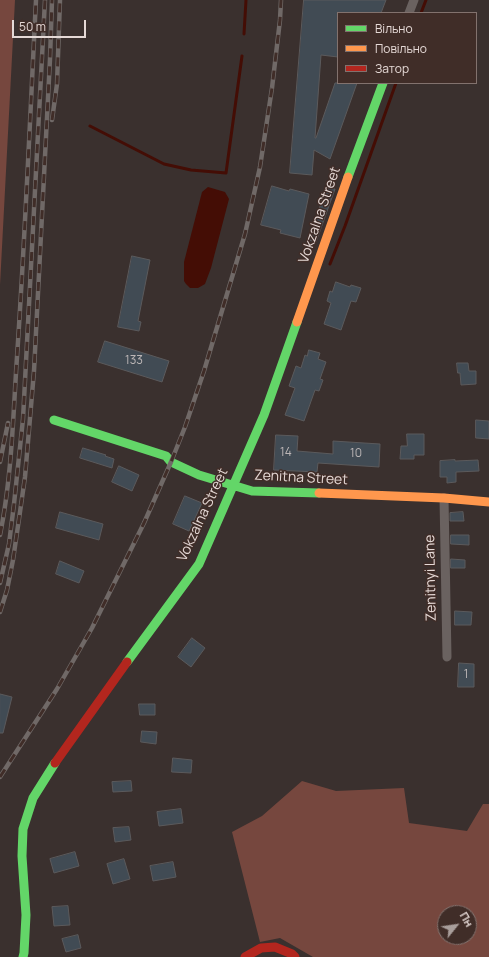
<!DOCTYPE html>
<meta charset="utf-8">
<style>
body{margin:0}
#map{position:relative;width:489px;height:957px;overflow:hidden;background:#3a302e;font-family:Manrope,sans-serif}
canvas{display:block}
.legend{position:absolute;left:337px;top:12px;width:140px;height:72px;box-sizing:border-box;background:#402d28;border:1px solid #82726e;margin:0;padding:5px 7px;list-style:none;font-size:12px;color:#e5d9d6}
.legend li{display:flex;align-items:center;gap:8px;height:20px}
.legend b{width:20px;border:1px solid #82726e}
.north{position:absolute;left:437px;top:905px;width:40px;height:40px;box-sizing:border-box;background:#402d28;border:1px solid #82726e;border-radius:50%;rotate:60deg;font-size:11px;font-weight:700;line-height:16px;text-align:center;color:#e5d9d6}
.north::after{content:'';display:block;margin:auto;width:14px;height:18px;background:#a99e9b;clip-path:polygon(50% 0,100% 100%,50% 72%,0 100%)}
.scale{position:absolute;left:12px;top:20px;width:74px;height:18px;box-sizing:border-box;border:2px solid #e5d9d6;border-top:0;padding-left:5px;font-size:12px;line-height:14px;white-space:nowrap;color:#e5d9d6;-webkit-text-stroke:3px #402d28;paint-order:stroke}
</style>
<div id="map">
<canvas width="489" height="957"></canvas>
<ul class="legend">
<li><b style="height:5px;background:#63d668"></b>Вільно</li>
<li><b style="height:5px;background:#ff974d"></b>Повільно</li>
<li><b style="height:5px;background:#b3261e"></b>Затор</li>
</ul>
<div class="north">Пн</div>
<div class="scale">50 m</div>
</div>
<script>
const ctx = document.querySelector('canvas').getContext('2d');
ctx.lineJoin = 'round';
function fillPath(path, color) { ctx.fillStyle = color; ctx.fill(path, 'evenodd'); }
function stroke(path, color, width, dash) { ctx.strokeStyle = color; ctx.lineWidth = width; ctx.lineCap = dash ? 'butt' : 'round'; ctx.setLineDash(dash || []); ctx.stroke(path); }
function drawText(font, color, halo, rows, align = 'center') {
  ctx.font = font + ' Manrope,sans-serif'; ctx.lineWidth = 3; ctx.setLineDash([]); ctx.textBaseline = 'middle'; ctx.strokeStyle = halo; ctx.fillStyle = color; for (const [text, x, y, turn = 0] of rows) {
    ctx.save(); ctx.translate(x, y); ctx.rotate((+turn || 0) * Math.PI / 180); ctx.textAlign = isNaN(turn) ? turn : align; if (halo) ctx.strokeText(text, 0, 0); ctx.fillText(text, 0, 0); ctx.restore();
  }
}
const green = new Path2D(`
 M0 0H15L0 285Z
 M302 781 336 791 404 788 409 823 467 831 483 804H489V957H313L280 938 260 942 232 832 262 816ZM445 913H469V937H445Z`);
const water = new Path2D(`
 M208 187 225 192 229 199 211 268 205 284 198 288H190L186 284 184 281V262L202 192Z`);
const stream = new Path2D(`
 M421 13 426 0
 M244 34 246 0
 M90 126 164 164 191 170 226 173 242 56
 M330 264 345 226 396 83`);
const building = new Path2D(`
 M304 0H386L381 13H338V57L321 55 315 138H316L335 83H357L330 159 314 150 312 175 290 173Z
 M272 186 289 191 290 189 309 194 300 238 280 233 281 230 261 225Z
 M327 187 335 189 316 242 309 240Z
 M132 256 150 260 138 321 141 322 139 331 118 327Z
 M336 282 350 287 351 285 361 288 356 302 351 301 341 330 324 324 331 303 327 301 330 291 332 292Z
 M105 341 169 361 162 382 98 362Z
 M309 350 320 353 318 359 326 362 320 379 323 380 319 391 315 390 304 421 285 415 295 388 289 386 296 366 301 368 305 355 307 356Z
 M457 363H468L469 371H476V384L461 385 460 373H458Z
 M476 420 489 421V439L476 438Z
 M407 434H424V455H414V459H400L401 446H407Z
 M276 435 298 436 297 451 333 454V441L380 444 379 467 318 463 317 472 274 470Z
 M83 448 106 455 105 456 114 459 112 468 80 458Z
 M455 460V461L478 460 479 471 456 472V482L447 483V477H440V461Z
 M119 466 139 475 132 491 112 482Z
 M185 496 202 503 189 531 173 524Z
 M60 512 103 524 99 540 56 528Z
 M463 512 464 521H450V513Z
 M451 535H469V545L451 544Z
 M451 559 465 560V568H451Z
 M60 561 84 571 79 583 56 574Z
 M455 611 472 612 471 625H455Z
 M192 638 205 648 191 667 178 657Z
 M459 663 474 664V687H458Z
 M0 694 12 697 3 733H0Z
 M139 704H155V715H140Z
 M142 731 157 732 156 744 141 742Z
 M173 758 192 760 191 773 172 772Z
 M131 781 132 791 113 792 112 782Z
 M181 809 183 823 159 826 157 812Z
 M129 827 131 840 115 842 113 828Z
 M75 852 79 866 54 873 50 859Z
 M124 859 130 879 113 884 107 864Z
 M173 862 176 877 153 881 150 866Z
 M68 906 70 925 54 926 52 907Z
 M78 935 81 948 66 952 62 939Z`);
const street = new Path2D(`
 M409 13 414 0
 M444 498 447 657`);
const fast = new Path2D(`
 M348 177 383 83
 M54 420 166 456 171 462 199 475 252 491 319 493
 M127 662 199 564 264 415 297 322
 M23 957 24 953 26 915 22 856 23 829 33 798 55 763`);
const slow = new Path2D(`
 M297 322 348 177
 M319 493 444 498 489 502`);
const jam = new Path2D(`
 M55 763 127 662
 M245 957 261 948 275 947 292 954 295 957`);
const rail = new Path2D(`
 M52 120 57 84 60 0
 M0 462 8 423
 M0 535C12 476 13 416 17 357 25 238 30 119 36 0
 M0 583 9 544 14 504 23 419 45 0
 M0 612 7 590 13 560 19 519 25 477 34 371 50 59 52 0
 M0 777 57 689 92 628 144 523 171 462 185 427 204 371 230 284 245 234 260 167 272 88 280 20 281 0`);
const numberNames = [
 ["133",134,361],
 ["14",286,453],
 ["10",356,454],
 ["1",466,675]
];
const streetNames = [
 ["Vokzalna Street",320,215,-71],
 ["Zenitna Street",301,478,3],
 ["Vokzalna Street",203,515,-65],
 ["Zenitnyi Lane",431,578,-91]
];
fillPath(green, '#76473e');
fillPath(water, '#440d05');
stroke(stream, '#440d05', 3);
fillPath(building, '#414b54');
stroke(building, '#5b5a5c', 1);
stroke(street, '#6a6260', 9);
stroke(fast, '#63d668', 9);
stroke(slow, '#ff974d', 9);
stroke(jam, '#b3261e', 9);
stroke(rail, '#706967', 4.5);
stroke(rail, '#402d28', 3, [9]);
drawText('12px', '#bcb6b6', null, numberNames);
drawText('14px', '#e5d9d6', '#402d28', streetNames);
</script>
